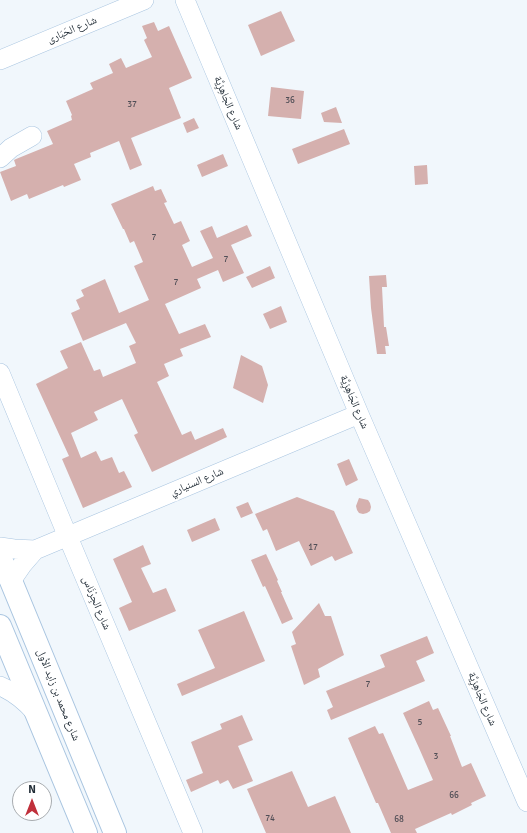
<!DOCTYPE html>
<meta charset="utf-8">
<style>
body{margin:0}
#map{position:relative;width:527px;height:833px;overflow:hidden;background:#f1f7fc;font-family:Signika,sans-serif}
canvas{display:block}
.north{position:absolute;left:12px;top:781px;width:40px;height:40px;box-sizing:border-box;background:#fff;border:1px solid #a7abaf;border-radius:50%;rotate:0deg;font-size:11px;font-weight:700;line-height:16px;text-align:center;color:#232e38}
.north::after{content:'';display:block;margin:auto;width:14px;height:18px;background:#c0303b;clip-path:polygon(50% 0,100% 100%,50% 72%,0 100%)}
</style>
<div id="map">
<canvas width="527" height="833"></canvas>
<div class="north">N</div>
</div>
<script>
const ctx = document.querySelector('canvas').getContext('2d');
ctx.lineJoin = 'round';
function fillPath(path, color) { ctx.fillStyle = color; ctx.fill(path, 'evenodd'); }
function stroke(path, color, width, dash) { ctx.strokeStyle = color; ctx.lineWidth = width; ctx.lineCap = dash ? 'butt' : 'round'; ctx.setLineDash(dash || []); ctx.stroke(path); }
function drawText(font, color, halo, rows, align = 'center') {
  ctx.font = font + ' Signika,"Noto Naskh Arabic",sans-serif'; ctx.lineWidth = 4; ctx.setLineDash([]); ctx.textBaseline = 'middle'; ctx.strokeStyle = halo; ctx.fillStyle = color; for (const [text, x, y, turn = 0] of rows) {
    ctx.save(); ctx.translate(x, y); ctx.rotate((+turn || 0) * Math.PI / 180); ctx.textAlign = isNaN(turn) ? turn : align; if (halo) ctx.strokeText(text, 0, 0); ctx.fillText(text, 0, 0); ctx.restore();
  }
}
const building = new Path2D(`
 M281 11 295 41 261 56 248 25Z
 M154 22 158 31 169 26 192 78 169 88 181 118 131 138 142 165 130 170 119 141 90 153 91 157 74 164 81 180 64 187 63 185 29 199 27 194 11 201 0 172 16 166 14 160 16 159 53 144 47 131 72 120 71 116 72 115 66 101 93 89 90 83 113 73 109 64 121 58 126 68 152 57 144 40 147 38 142 26Z
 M271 87 304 91 301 119 268 116Z
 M336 107 342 123 324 122 321 113Z
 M194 118 199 128 187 133 183 123Z
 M344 129 350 144 298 164 292 149Z
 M223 154 228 166 202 177 197 165Z
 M427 165 428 184 415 185 414 166Z
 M153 186 155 191 161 189 167 202 164 203 174 224 181 221 190 241 182 245 192 267 213 258 200 231 212 226 217 238 247 225 252 236 231 245 244 273 223 282 218 270 197 279 201 288 165 304 179 334 205 324 211 337 180 349 183 356 164 364 169 376 157 382 182 435 191 431 195 440 223 428 227 437 152 472 134 435 138 433 122 399 94 412 98 420 71 433 81 458 96 451 101 461 112 457 119 473 124 471 132 487 83 508 62 459 69 456 36 384 68 368 60 351 81 342 94 371 100 369 103 377 136 363 129 346 136 343 126 323 83 341 71 313 80 309 76 300 84 296 81 290 105 279 119 313 149 300 134 266 143 262 134 241 130 243 124 229H123L111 204Z
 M270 266 275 278 252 288 246 277Z
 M386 275 387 287H382L384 327H386L389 346H385L386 354H377L371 308 369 276Z
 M281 306 287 322 270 329 263 314Z
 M241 355 262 366 268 385 263 403 233 388Z
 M349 459 358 480 346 486 337 464Z
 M297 497 334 511 353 553 335 561 332 556 311 566 299 541 276 551 267 529 263 531 255 514Z
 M359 498 368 500 370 503 371 507 370 511 367 513 363 514 359 513 357 510 356 506Z
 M248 502 253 513 241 518 236 507Z
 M215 518 220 530 192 542 187 530Z
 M143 545 151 564 141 568 153 593 166 588 176 611 129 631 119 608 132 602 113 559Z
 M266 554 278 580 277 581 282 592H281L293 619 282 624 265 586 263 587 251 560Z
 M319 603 325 616H331L344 655 318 669 320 677 304 685 291 646 296 644 292 632Z
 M244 611 265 661 182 696 177 684 215 668 198 630Z
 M427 636 434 653 416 661 425 681 331 720 327 710 333 707 326 691 385 667 380 655Z
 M429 701 433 710 438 708 451 736H450L462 767 471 763 486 796 471 803 472 805 452 815 451 813 415 829 417 833H391L378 803H376L348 738 375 726 379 734 383 733 408 790 433 780 419 748 403 713Z
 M242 715 253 740 238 746 253 781 233 789 228 780 220 784 218 780 191 792 186 780 203 773 191 742 222 729 220 724Z
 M292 771 308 807 335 796 351 833H266L247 789Z`);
const minor = new Path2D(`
 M185 0 359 414 527 802
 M0 60 144 0
 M0 158 11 148 32 136
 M0 373 68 537 193 833
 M0 547 14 549 35 550 359 414
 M11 581 22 565 35 550
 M0 686C15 692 25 701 35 712`);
const major = new Path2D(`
 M0 557 11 581 115 833
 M0 626 86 833`);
const numberNames = [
 ["36",290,101],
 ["37",132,105],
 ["7",154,238],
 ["7",226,260],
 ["7",176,283],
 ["17",313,548],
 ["7",368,685],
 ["5",420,723],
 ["3",436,757],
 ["66",454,796],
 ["74",270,819],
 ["68",399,820]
];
const streetNames = [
 ["شارع الحَبَارى",72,30,-23],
 ["شارع الجَاهِزِيَّة",228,103,67],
 ["شارع الجَاهِزِيَّة",354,402,67],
 ["شارع السنياري",197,482,-23],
 ["شارع الجِرْنَاس",96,603,67],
 ["شارع محمد بن زايد الأول",58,695,68],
 ["شارع الجَاهِزِيَّة",482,699,67]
];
fillPath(building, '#d5b0ae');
stroke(minor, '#a9c5e0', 20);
stroke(major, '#a9c5e0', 24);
stroke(minor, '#fff', 19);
stroke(major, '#fff', 22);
drawText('9px', '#504e56', null, numberNames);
drawText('11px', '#232e38', '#fff', streetNames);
</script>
